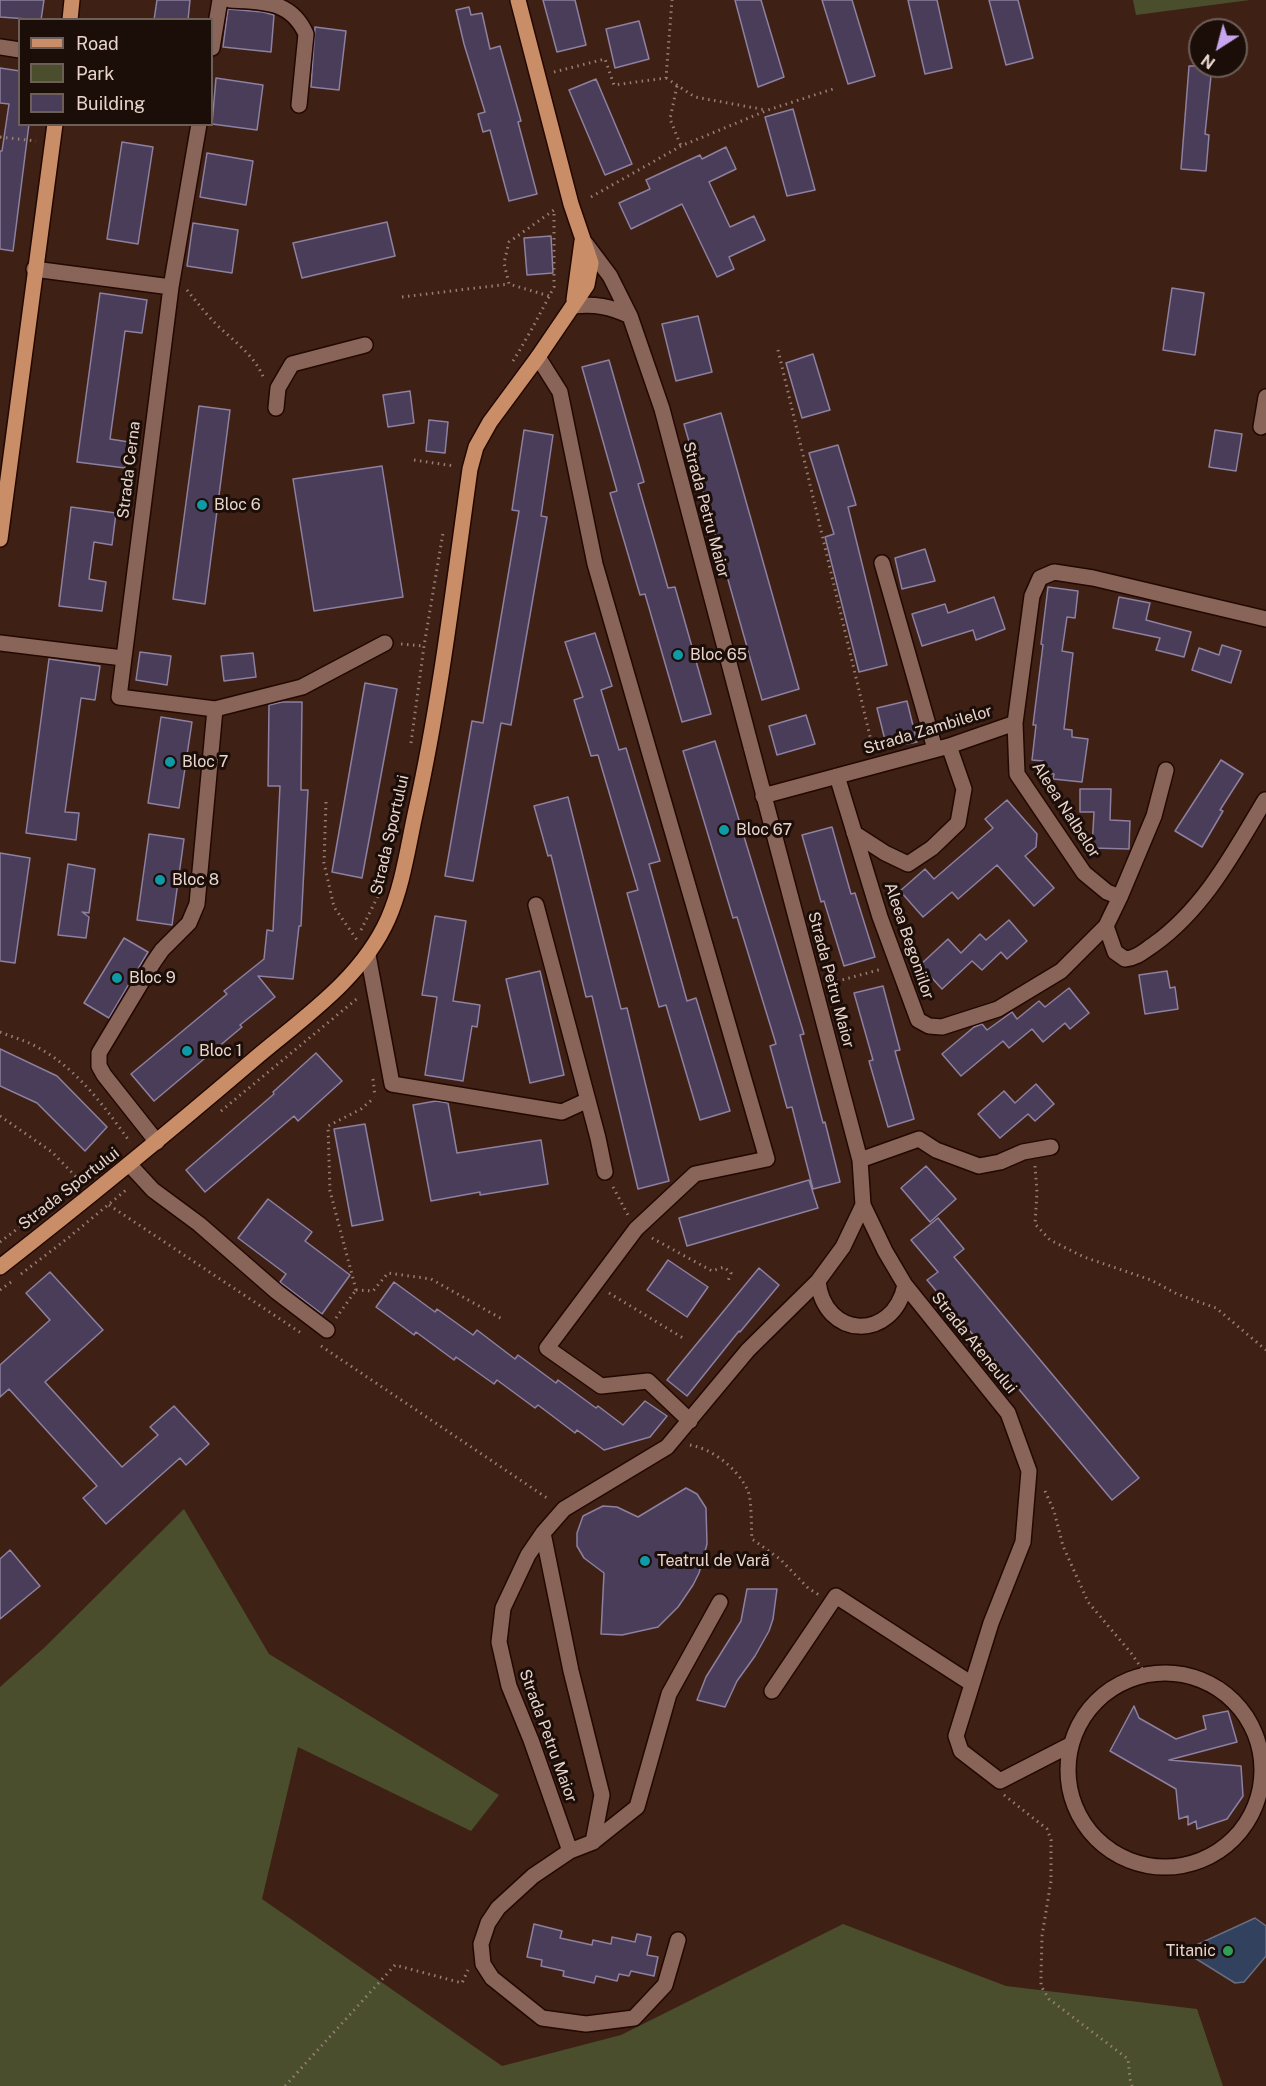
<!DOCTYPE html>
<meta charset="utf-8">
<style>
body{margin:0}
#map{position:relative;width:1266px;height:2086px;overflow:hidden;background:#3e2015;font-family:"Public Sans",sans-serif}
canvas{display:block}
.legend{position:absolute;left:18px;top:18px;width:195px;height:108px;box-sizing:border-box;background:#1b0e09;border:2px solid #6d5e58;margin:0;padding:8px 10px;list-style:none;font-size:18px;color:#e9d5ce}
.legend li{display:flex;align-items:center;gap:12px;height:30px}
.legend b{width:30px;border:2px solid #6d5e58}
.north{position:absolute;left:1188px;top:18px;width:60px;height:60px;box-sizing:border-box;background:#1b0e09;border:2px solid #6d5e58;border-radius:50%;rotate:216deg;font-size:16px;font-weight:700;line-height:24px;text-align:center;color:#e9d5ce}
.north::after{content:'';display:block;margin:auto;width:21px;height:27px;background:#c7a6ef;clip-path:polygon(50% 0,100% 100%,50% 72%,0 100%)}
</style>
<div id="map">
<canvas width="1266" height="2086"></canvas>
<ul class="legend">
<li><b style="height:8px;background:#c98d67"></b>Road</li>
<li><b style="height:16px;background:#4a4e2d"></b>Park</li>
<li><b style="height:16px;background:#4a3d5a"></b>Building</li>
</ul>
<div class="north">N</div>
</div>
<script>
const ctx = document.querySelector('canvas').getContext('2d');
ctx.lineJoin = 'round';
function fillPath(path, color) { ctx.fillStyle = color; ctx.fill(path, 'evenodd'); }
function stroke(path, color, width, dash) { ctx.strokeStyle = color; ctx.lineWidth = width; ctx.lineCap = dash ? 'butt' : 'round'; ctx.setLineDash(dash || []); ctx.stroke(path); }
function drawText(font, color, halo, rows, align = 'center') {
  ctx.font = font + ' "Public Sans",sans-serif'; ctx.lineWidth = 6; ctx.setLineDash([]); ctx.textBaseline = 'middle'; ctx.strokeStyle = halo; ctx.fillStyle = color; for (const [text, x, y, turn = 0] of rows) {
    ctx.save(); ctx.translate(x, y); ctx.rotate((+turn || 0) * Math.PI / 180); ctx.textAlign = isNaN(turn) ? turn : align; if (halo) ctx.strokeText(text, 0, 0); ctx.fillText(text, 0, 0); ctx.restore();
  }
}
const green = new Path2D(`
 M1133 0H1250L1136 15Z
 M184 1509 269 1654 499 1795 471 1831 298 1747 262 1899 502 2066 621 2035 843 1924 1006 1986 1197 2009 1223 2086H0V1687L45 1647Z`);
const water = new Path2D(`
 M1255 1918 1266 1926V1956L1244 1982 1235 1983 1190 1955 1192 1947Z`);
const building = new Path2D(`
 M0 0H44L41 20 0 17Z
 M157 0H190L188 20H154Z
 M543 0H575L586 45 557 52Z
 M735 0H761L784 77 758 87Z
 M822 0H852L875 76 848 84Z
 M908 0H937L952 68 925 74Z
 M989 0H1018L1033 58 1006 65Z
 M469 7 471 15 482 13 490 49 500 46 521 121 518 122 537 194 509 201 490 130 483 132 478 114 485 112 464 44 456 10Z
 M228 9 263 12 274 15 271 52 223 47Z
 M639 21 649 59 615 68 606 29Z
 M315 27 346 31 339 90 311 87Z
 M1189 66H1212L1205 134 1209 135 1206 171 1181 169Z
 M0 68 20 71V124H29L13 251 0 249V151H2L9 104 0 103Z
 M216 78 263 85 257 130 212 124Z
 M596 79 632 164 605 175 569 90Z
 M793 109 815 190 787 196 765 117Z
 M122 142 153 147 138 244 107 239Z
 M726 147 736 169 709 182 730 227 754 216 765 240 729 257 734 269 717 277 682 204 631 229 619 203 650 189 646 180 700 155 702 159Z
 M207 153 253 161 246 205 200 197Z
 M387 222 395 256 302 278 293 243Z
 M193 223 238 230 232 273 187 266Z
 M551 236 553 273 527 275 524 238Z
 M1172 288 1204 293 1195 355 1163 350Z
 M100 293 147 300 142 333 125 331 110 439 129 442 125 468 77 462Z
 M698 316 712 372 676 381 662 324Z
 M813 354 830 410 802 418 786 363Z
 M609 360 644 482 638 484 668 588 675 587 711 714 682 722 645 594 640 595 610 493 617 491 582 367Z
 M410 391 414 423 388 427 383 395Z
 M199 406 230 410 205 604 173 599Z
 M721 413 799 689 762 700 684 424Z
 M429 420 448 422 445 453 426 451Z
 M524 430 553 435 541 516 547 517 511 725 501 723 473 881 445 876 472 721 483 723 519 511 512 510Z
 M1215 430 1242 434 1236 471 1209 467Z
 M838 445 856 505 848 507 887 665 859 672 825 537 834 534 809 453Z
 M382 466 403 597 314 611 293 479Z
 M71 507 116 513 112 545 94 542 89 579 106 582 102 611 59 606Z
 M925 549 935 581 902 589 895 558Z
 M1048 587 1078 591 1075 618 1067 617 1062 651 1073 653 1064 729 1072 730V737L1088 739 1082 782 1053 779 1054 774 1041 772 1043 761 1032 760 1036 725H1033L1043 645 1041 644Z
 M994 597 1005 629 976 640 973 630 922 646 912 614 945 604 948 613Z
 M1119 597 1150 603 1146 620 1191 632 1184 657 1156 650 1160 638 1113 628Z
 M595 633 612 686 601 690 619 750 626 748 660 861 649 864 687 1001 696 998 730 1111 700 1120 666 1005 659 1007 627 893 638 890 598 755 591 756 574 700 583 697 565 642Z
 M1222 645 1241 651 1231 683 1192 670 1199 648 1219 655Z
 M140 652 171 656 167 685 136 680Z
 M253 653 256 677 224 681 221 656Z
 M49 659 100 666 95 700 81 698 65 812 79 813 76 840 26 833Z
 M365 683 397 689 362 878 332 872Z
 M907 701 917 742 887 748 877 708Z
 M282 702H302L301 790H308L301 926H299L293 979 258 976 275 997 240 1025 242 1027 154 1101 131 1074 227 994 224 991 264 959 267 930 273 931 280 786H268L269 705Z
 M806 715 815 744 777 755 769 726Z
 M161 717 192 722 179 808 148 803Z
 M715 741 804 1034 800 1035 823 1123 825 1122 840 1182 813 1189 792 1107 787 1108 770 1046 776 1044 737 917 733 918 683 751Z
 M1221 760 1243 774 1220 810 1223 811 1202 847 1175 831Z
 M1080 789H1111L1110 820 1130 821 1129 849 1092 848 1094 812H1080Z
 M568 797 621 1009 627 1008 669 1181 638 1189 592 996 586 997 551 855 548 856 534 806Z
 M1007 800 1037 834 1036 847 1025 856 1054 888 1034 906 997 865 958 899 952 892 923 917 900 891 925 869 934 879 993 828 985 819Z
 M832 827 851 894 855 893 875 957 844 966 824 901 821 902 802 835Z
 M149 834 184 839 172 925 137 920Z
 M0 853 30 858 15 963 0 961Z
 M68 864 95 869 89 913 82 912 89 917 86 938 58 935Z
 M435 916 466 921 453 1001 480 1005 477 1027 472 1026 463 1081 425 1075 437 997 422 995Z
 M1009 920 1027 941 1007 959 1001 952 982 970 972 961 942 989 920 965 948 939 961 953 980 934 986 940Z
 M124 938 148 952 109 1018 84 1003Z
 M540 971 564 1075 530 1083 506 979Z
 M1167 971 1170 988 1175 987 1178 1009 1145 1014 1139 975Z
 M883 986 900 1050 895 1051 914 1119 888 1127 869 1061 873 1060 854 993Z
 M1069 988 1089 1013 1070 1029 1065 1023 1043 1042 1032 1029 1009 1048 1003 1041 961 1076 942 1054 974 1027 982 1024 987 1030 1012 1012 1017 1019 1039 1001 1045 1007Z
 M0 1049 57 1076 107 1127 85 1151 37 1103 0 1086Z
 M316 1053 342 1081 298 1121 294 1116 205 1192 186 1170 274 1094 273 1092Z
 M1036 1084 1054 1104 1035 1121 1028 1114 1000 1138 978 1114 1004 1091 1015 1103Z
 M436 1101 448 1103 457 1153 541 1140 548 1184 480 1195V1192L431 1201 413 1105Z
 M365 1124 383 1220 352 1226 334 1129Z
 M926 1166 956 1199 930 1222 901 1188Z
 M809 1180 818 1208 687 1246 679 1218Z
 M268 1199 312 1232 305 1241 350 1275 322 1314 280 1282 286 1274 238 1238Z
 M938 1218 964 1249 954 1257 1139 1478 1112 1500 927 1280 938 1272 911 1240Z
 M668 1260 708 1287 687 1317 647 1290Z
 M759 1268 779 1285 740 1332 739 1331 687 1396 667 1380Z
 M50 1272 103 1330 45 1382 122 1467 158 1435 150 1427 174 1406 209 1444 186 1465 180 1458 106 1524 83 1498 97 1486 9 1389 0 1397V1365L50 1320 26 1293Z
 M394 1282 435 1312 437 1309 473 1335 477 1330 515 1359 518 1355 556 1383 558 1380 596 1408 598 1406 623 1425 645 1401 667 1416 650 1437 604 1450 577 1430 575 1433 538 1405 535 1408 497 1380 494 1384 456 1357 454 1360 416 1332 414 1335 376 1307Z
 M686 1488 697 1494 706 1508 707 1544 699 1573 693 1585 678 1607 658 1627 622 1635 601 1634 604 1573 584 1558 577 1546V1533L583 1516 603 1506 617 1507 638 1517Z
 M10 1550 40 1586 0 1619V1559Z
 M747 1589H777L773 1619 769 1631 755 1656 737 1681 725 1707 697 1700 706 1677 741 1621Z
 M1134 1706 1139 1718 1176 1739 1206 1729 1203 1716 1228 1711 1237 1742 1169 1760 1241 1766 1243 1796 1227 1819 1197 1829 1196 1821 1188 1825V1816L1179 1819 1176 1789 1110 1751Z
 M534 1924 562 1931 560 1938 592 1945 593 1940 611 1944 612 1937 635 1942 637 1934 651 1937 647 1955 658 1957 654 1976 631 1971 629 1976 619 1974 617 1981 596 1976 594 1983 563 1976 564 1971 541 1966 542 1960 527 1957Z`);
const path = new Path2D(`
 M554 72 605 59 614 85 666 78 672 0
 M666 78 695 97 766 110
 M677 86 670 119 681 146
 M0 137 36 141
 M591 197 681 146 768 110 833 89
 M187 290C196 301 205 313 215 323 233 341 255 355 264 379
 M402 297 509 284
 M778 350 873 749
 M513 361C528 337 541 312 554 287V210L509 242 504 263 509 284 549 296
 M414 460 454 466
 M401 644 424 646
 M411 743 424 646 443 533
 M326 802 324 863 334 907 357 940
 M361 930 378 896
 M831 983 882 969
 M0 1032C12 1037 24 1040 35 1046 76 1067 104 1106 130 1142
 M373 1079 375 1097
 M221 1111 359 997
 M0 1116 52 1152 80 1181
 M1035 1166 1037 1192 1035 1224 1050 1240 1084 1257 1151 1280 1177 1294 1216 1308 1266 1350
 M613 1187 628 1215
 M109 1205 301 1333
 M652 1238 712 1271 724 1267 731 1273 728 1281
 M0 1242 63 1194
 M21 1274 68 1238 126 1190
 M0 1290 11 1282
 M356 1290 330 1191 328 1126 361 1109 374 1098
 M356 1290 373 1291 388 1273 431 1279 502 1319
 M609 1293 683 1338
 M336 1318 356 1290
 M321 1346 550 1500
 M690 1445C713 1449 738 1469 748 1491 752 1502 751 1526 752 1539L780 1559 808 1588 819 1595
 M1045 1491 1054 1511 1063 1546 1088 1602 1131 1653 1145 1673
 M1004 1795 1047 1829 1051 1840V1881L1042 1936 1041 1975V1986L1049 1999 1128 2059 1130 2079 1132 2086
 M285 2086 395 1965 462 1983 468 1970`);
const minor = new Path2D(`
 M230 0C263 2 291 0 306 34L299 105
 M0 47 20 50
 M212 48 220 0
 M199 124 171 287 119 697 215 709 302 687 385 643
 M34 269 171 287
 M573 306C595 304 610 306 630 316
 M538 357 560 392 595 564 767 1159 695 1174 636 1229 547 1348 601 1386 648 1381 690 1421
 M276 408 278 388 292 364 365 345
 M1261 427 1266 397
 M882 563 935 749
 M0 643 123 658
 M1015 723 1017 774 1084 873 1107 892 1120 897
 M837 776 880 917 918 1020 929 1026 942 1027 998 1009 1061 971 1106 926 1120 897 1154 816 1166 770
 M763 796 949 746 1015 723 1032 596 1040 578 1054 572 1093 578 1266 619
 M854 833 885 853 908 864 932 848 958 823 964 789 949 746
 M536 905 598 1138 605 1172
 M1106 926 1115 952 1125 959C1137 958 1144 951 1153 945 1204 909 1234 852 1265 800
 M368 955 392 1084 562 1112 588 1100
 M157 1142 104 1075 99 1066V1053L153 963 162 950 189 923 197 904 215 709
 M860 1160 919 1139 936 1150 979 1166 1000 1162 1023 1152 1051 1147
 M129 1164 153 1190 199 1224 277 1292 327 1330
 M863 1205 885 1251 905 1285 1008 1413 1029 1471 1023 1542 991 1623 956 1736 961 1751 1000 1781 1070 1745
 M818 1281C824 1339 893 1342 905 1285
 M543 1533 571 1671 602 1795 593 1842 570 1851 533 1876 498 1908 488 1923 481 1944 483 1964 492 1978 542 2018 586 2024 634 2018 665 1985 678 1940
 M1068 1770a97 97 0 1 1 194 0a97 97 0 1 1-194 0Z
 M772 1691 836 1596 972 1684
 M593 1842 637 1807 669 1694 720 1602
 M570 1851 531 1740 509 1686 499 1642 503 1608 528 1555 543 1533 564 1509 667 1447 748 1350 818 1281 843 1247 863 1205 860 1160 662 409 630 316 610 276 586 244`);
const major = new Path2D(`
 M70 20 72 0
 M574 300 582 241
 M0 539 55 124
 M0 1267C86 1200 170 1131 252 1061 301 1019 361 980 388 919 403 885 408 846 416 810 441 697 454 583 470 469L476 447 490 422 538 357 587 285 591 263 571 204 518 0`);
const markers = [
 [202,505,6,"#0f9aa8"],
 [678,655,6,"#0f9aa8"],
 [170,762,6,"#0f9aa8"],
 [724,830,6,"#0f9aa8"],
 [160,880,6,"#0f9aa8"],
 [117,978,6,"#0f9aa8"],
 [187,1051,6,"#0f9aa8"],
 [645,1561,6,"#0f9aa8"],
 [1228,1951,6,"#2e9e5b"]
];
const streetNames = [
 ["Strada Cerna",129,470,-83],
 ["Strada Petru Maior",706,510,75],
 ["Strada Zambilelor",928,730,-17],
 ["Aleea Nalbelor",1066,810,57],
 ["Strada Sportului",390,835,-77],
 ["Aleea Begoniilor",909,941,71],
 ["Strada Petru Maior",831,980,75],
 ["Strada Sportului",69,1189,-38],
 ["Strada Ateneului",974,1343,51],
 ["Strada Petru Maior",548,1736,70]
];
const poiNames = [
 ["Bloc 6",214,505],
 ["Bloc 65",690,655],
 ["Bloc 7",182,762],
 ["Bloc 67",736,830],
 ["Bloc 8",172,880],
 ["Bloc 9",129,978],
 ["Bloc 1",199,1051],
 ["Teatrul de Vară",657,1561],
 ["Titanic",1216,1951,"right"]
];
fillPath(green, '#4a4e2d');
fillPath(water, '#31415e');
stroke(water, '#686d80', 1.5);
fillPath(building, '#4a3d5a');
stroke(building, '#8d80a0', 1.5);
stroke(minor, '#230802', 18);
stroke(major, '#230802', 18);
stroke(path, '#967e75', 3, [1.5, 4.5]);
stroke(minor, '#886558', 15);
stroke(major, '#c98d67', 15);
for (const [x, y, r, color] of markers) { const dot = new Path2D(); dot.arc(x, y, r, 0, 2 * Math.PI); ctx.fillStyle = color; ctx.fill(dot); stroke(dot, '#1b0e09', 2); }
drawText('16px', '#e9d5ce', '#1b0e09', streetNames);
drawText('16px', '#e9d5ce', '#1b0e09', poiNames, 'left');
</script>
